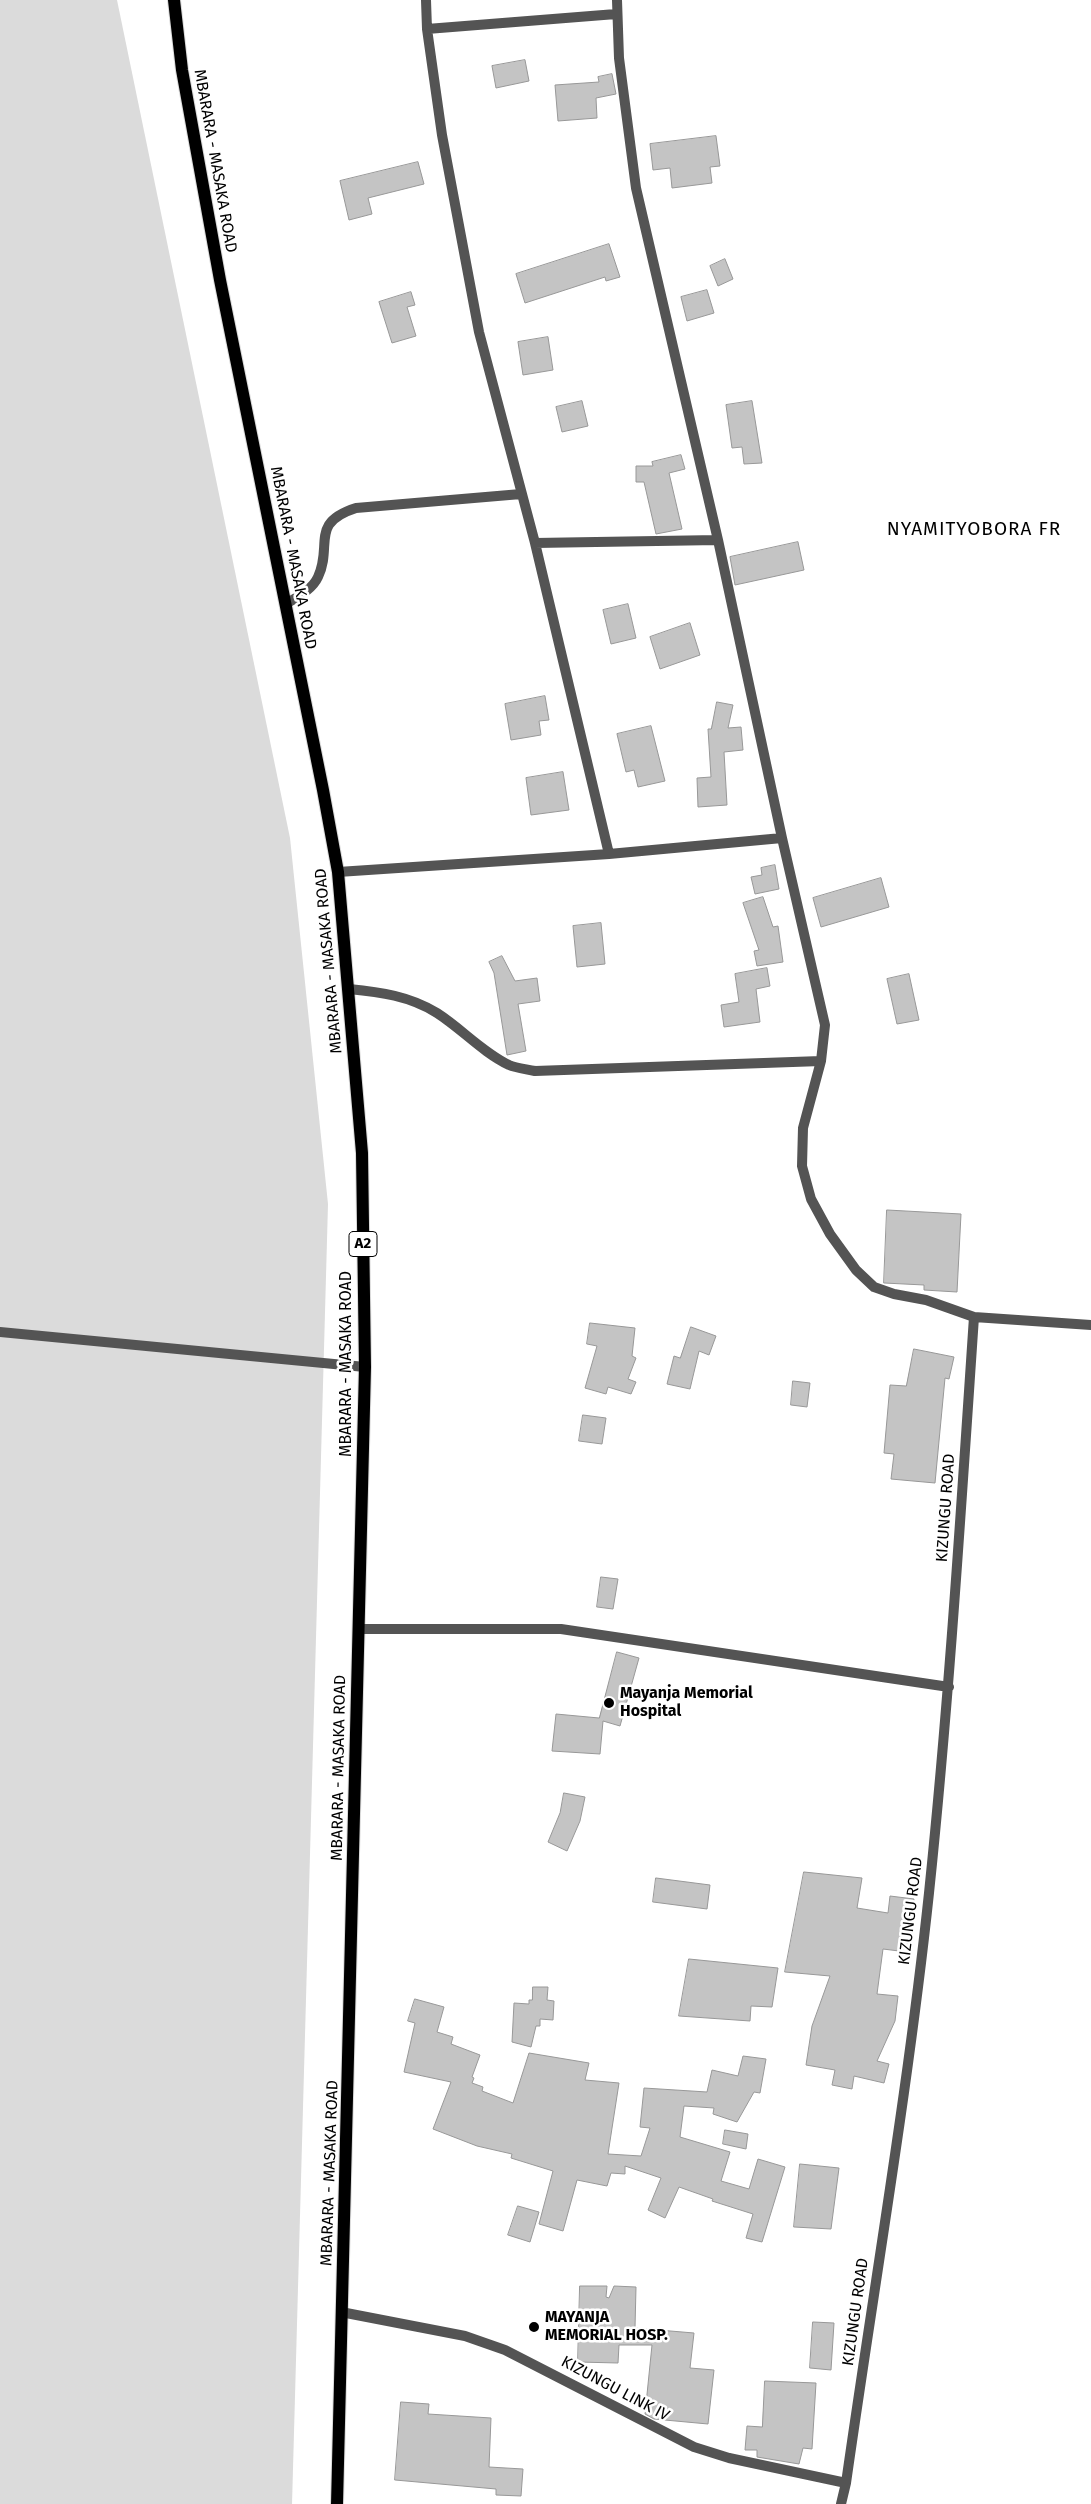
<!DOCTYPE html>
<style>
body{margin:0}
canvas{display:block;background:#fff}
</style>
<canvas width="1091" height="2504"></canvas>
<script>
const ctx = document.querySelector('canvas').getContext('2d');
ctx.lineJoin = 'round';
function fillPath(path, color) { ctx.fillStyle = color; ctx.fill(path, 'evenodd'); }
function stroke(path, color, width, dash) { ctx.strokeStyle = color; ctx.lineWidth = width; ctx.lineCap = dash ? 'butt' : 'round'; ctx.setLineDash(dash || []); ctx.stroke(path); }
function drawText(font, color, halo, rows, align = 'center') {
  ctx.font = font + ' "Fira Sans",sans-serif'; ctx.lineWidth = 5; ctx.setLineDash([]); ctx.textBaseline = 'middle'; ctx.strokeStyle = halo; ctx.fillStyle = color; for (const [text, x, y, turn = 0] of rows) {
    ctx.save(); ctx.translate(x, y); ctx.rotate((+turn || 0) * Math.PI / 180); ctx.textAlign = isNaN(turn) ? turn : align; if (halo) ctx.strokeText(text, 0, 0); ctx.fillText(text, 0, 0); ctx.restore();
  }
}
const green = new Path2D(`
 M0 0H117L290 838 328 1204 292 2504H0Z`);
const building = new Path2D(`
 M525 60 529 81 496 88 492 66Z
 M612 74 616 94 596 98 597 118 558 121 555 85 599 82 598 77Z
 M716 136 720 166 710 167 712 183 672 188 670 168 653 170 650 144Z
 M418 162 424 184 368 198 372 214 349 220 340 181Z
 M609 244 620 277 606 281 605 277 525 303 516 274Z
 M725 259 733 279 718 286 710 266Z
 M707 290 714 313 687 321 681 297Z
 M411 292 415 305 407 307 416 336 392 343 379 302Z
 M548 337 553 370 523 375 518 342Z
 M582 401 588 426 562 432 556 407Z
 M752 401 762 463 744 464 742 447 732 448 726 405Z
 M681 455 685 469 669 473 682 529 656 534 644 482H636V466H653L652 462Z
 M798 542 804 570 735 585 730 557Z
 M628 604 636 638 611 644 603 610Z
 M690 623 700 655 660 669 650 637Z
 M545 696 549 720 539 721 541 735 511 740 505 704Z
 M717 702 733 705 728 728 741 727 743 750 724 752 727 805 698 807 697 778 711 777 708 729H711Z
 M651 726 665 781 638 787 634 770 626 772 617 734Z
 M563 772 569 810 531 815 526 778Z
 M775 865 779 889 755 894 751 877 762 875 761 868Z
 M881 878 889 907 821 927 813 898Z
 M763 897 773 927 778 926 783 962 757 966 754 951 759 950 743 903Z
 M601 923 605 964 577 967 573 926Z
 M502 956 515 981 537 978 540 1001 518 1004 526 1051 507 1055 494 973 489 962Z
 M767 968 770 986 756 989 760 1022 724 1027 721 1005 739 1002 735 974Z
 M909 974 919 1020 897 1024 887 979Z
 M887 1210 961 1214 957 1292 924 1290V1285L884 1283Z
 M590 1323 635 1328 632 1356 636 1358 628 1379 636 1382 631 1394 608 1387 606 1394 585 1388 597 1346 587 1344Z
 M691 1327 716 1336 709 1355 699 1351 690 1389 667 1384 674 1356 680 1358Z
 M914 1349 954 1357 949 1379 945 1378 935 1483 891 1479 894 1454 884 1453 890 1385 906 1386Z
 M793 1381 810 1383 807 1407 791 1405Z
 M583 1415 606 1418 602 1444 579 1441Z
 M601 1577 618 1579 613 1609 597 1607Z
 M617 1652 639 1658 620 1726 603 1721 600 1754 552 1751 556 1714 599 1718Z
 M564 1793 585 1797 580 1821 567 1851 548 1842 560 1813Z
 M804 1872 862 1878 857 1908 888 1913 890 1896 914 1899 907 1952 883 1949 877 1994 898 1996 895 2021 877 2061 889 2064 884 2083 854 2076 852 2089 832 2085 835 2070 806 2065 812 2026 830 1976 785 1972Z
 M656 1878 710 1885 707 1909 653 1902Z
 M689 1959 778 1968 772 2007 751 2006 750 2021 679 2016Z
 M533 1987H548L547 2000 554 2001 553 2020 540 2019V2026H536L531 2047 512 2042 514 2003 529 2004V2000H532Z
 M415 1999 444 2007 437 2032 453 2037 451 2044 480 2055 472 2077 474 2078 472 2083 483 2087 482 2091 513 2103 529 2053 589 2063 585 2080 619 2083 608 2154 641 2156 650 2128 640 2127 644 2088 707 2092 712 2070 738 2076 743 2056 766 2059 760 2093 754 2092 737 2122 713 2114 714 2108 684 2106 680 2137 730 2152 721 2181 749 2189 758 2159 785 2167 762 2242 746 2238 753 2214 712 2201 713 2199 679 2187 665 2218 648 2210 661 2178 625 2166V2174L611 2173 607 2186 577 2180 563 2231 539 2224 553 2171 511 2158 512 2154 477 2146 433 2129 451 2082 404 2072 415 2023 408 2021Z
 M725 2130 748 2134 746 2149 723 2144Z
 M800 2164 839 2168 831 2229 794 2227Z
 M518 2206 539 2212 530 2242 508 2235Z
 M580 2286H607L606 2297 609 2298 614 2286 636 2287 635 2328 694 2333 690 2368 714 2370 708 2424 654 2419 645 2414 652 2345H619L618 2363 578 2362Z
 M813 2322 834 2323 831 2370 810 2368Z
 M765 2381 816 2383 812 2449 803 2448 799 2464 757 2457V2450H745L747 2426 762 2427Z
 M401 2402 429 2404 428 2414 491 2418 489 2467 523 2469 521 2496 496 2495V2489L395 2480Z`);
const street = new Path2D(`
 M426 0 427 29 442 135 479 332 535 543 609 854
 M617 0 619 58 636 188 718 540 782 838 825 1025 821 1061 803 1128 802 1166 811 1199 830 1234 856 1270 874 1287 894 1294 926 1300 974 1317 1091 1325
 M427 29 616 14
 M535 543 718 540
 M286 604C297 597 312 590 318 577 333 545 309 523 356 508L521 494
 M338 872 609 854 782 838
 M349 989C380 992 410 996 437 1013 462 1029 482 1052 509 1065 516 1068 526 1069 535 1071L821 1061
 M0 1332 365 1367
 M358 1629H561L949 1687
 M341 2312 465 2336 505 2350 694 2447 729 2458 846 2483
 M841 2504 846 2483C874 2286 908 2090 929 1893 949 1701 961 1509 974 1317`);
const primary = new Path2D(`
 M174 0 182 70 220 280 323 790 338 872 362 1153 365 1367 337 2504`);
const markers = [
 [609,1703,6,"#000"],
 [534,2327,6,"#000"]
];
const shields = [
 [363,1244,28]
];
const shieldNames = [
 ["A2",363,1244]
];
const streetNames = [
 ["MBARARA - MASAKA ROAD",215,161,80],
 ["MBARARA - MASAKA ROAD",293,558,79],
 ["MBARARA - MASAKA ROAD",329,961,-95],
 ["MBARARA - MASAKA ROAD",347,1364,-90],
 ["KIZUNGU ROAD",946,1508,-86],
 ["MBARARA - MASAKA ROAD",339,1768,-89],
 ["KIZUNGU ROAD",911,1911,-83],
 ["MBARARA - MASAKA ROAD",330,2173,-88],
 ["KIZUNGU ROAD",856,2312,-82],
 ["KIZUNGU LINK IV",615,2389,28]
];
const poiNames = [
 ["Mayanja Memorial",620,1694],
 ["Hospital",620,1712],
 ["MAYANJA",545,2318],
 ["MEMORIAL HOSP.",545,2336]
];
const quarterNames = [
 ["NYAMITYOBORA FR",974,530]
];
fillPath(green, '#dbdbdb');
fillPath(building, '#c4c4c4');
stroke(building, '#989898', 1);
stroke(primary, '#dbdbdb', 14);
stroke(street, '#545454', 10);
stroke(primary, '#000', 12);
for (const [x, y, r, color] of markers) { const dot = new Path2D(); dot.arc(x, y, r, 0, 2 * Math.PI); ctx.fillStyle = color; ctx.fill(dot); stroke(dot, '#fff', 2); }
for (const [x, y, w] of shields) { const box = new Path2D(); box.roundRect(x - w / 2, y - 12.5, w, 25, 4); ctx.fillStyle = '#fff'; ctx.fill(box); stroke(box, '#000', 1); }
drawText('bold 15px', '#000', null, shieldNames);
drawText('16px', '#000', '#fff', streetNames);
drawText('bold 16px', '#000', '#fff', poiNames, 'left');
ctx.letterSpacing = '1px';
drawText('19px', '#000', '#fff', quarterNames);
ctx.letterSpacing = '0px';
</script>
